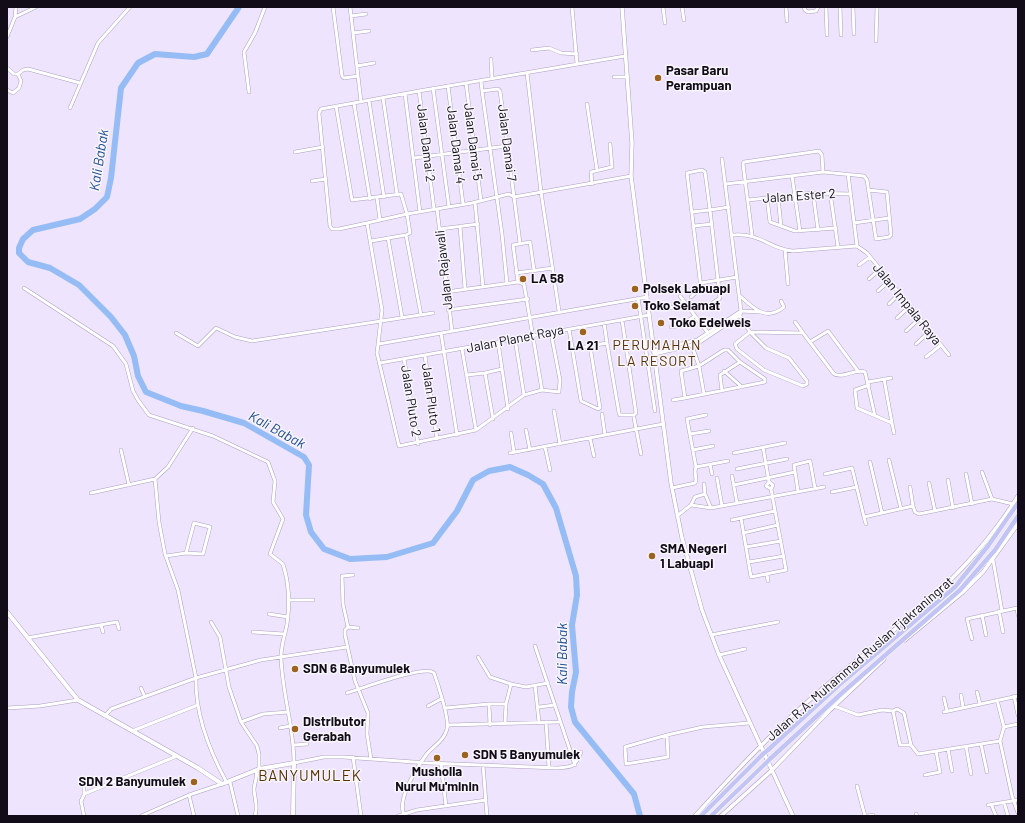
<!DOCTYPE html>
<style>
body{margin:0}
#map{position:relative;width:1025px;height:823px;overflow:hidden;background:#efe4fe;font-family:Barlow,sans-serif}
canvas{display:block}
.frame{position:absolute;inset:0;border:8px solid #110c17;pointer-events:none}
</style>
<div id="map">
<canvas width="1025" height="823"></canvas>
<div class="frame"></div>
</div>
<script>
const ctx = document.querySelector('canvas').getContext('2d');
ctx.lineJoin = 'round';
function stroke(path, color, width, dash) { ctx.strokeStyle = color; ctx.lineWidth = width; ctx.lineCap = dash ? 'butt' : 'round'; ctx.setLineDash(dash || []); ctx.stroke(path); }
function drawText(font, color, halo, rows, align = 'center') {
  ctx.font = font + ' Barlow,sans-serif'; ctx.lineWidth = 3; ctx.setLineDash([]); ctx.textBaseline = 'middle'; ctx.strokeStyle = halo; ctx.fillStyle = color; for (const [text, x, y, turn = 0] of rows) {
    ctx.save(); ctx.translate(x, y); ctx.rotate((+turn || 0) * Math.PI / 180); ctx.textAlign = isNaN(turn) ? turn : align; if (halo) ctx.strokeText(text, 0, 0); ctx.fillText(text, 0, 0); ctx.restore();
  }
}
const river = new Path2D(`
 M239 7 207 54 194 57 155 54 138 63 121 88 111 178 107 197 95 209 80 219 33 230 23 239 19 248V253L28 262 50 268 79 285 111 317 125 335 134 356 138 376 146 392 181 406 203 411 244 423 304 457 309 465 306 515 311 532 324 549 350 559 387 557 433 543 457 511 473 480 489 471 510 467 528 475 543 484 556 508 576 576 577 595 572 625 576 672 572 692 571 707 575 722 634 794 640 816`);
const minor = new Path2D(`
 M333 7 342 76 344 78 358 76
 M350 7 361 102
 M572 7 577 64
 M663 7 665 23
 M682 7 684 20
 M786 7 787 21
 M804 7 805 10 808 12 816 11 818 7
 M826 7 827 35
 M840 7 841 35
 M853 7 854 34
 M351 16 366 14
 M15 17 36 7
 M353 33 369 31
 M7 37 15 17 16 7
 M876 41 877 7
 M532 50 549 48 561 53 577 54
 M491 59 492 79
 M357 66 374 63
 M7 68 14 74H18L23 70 28 69 80 83
 M527 73 541 192 559 311
 M614 77H627
 M481 81 482 91 498 89 500 91 514 197
 M466 83 481 201
 M448 86 463 204
 M433 88 449 207
 M7 90 13 93 19 88 21 81 18 74
 M419 91 625 56
 M482 91 502 234 507 284
 M249 92 244 52 255 33 265 7
 M405 94 420 212
 M383 98 397 194
 M369 101 384 197
 M354 104 370 199
 M587 104 597 170
 M336 106 352 200 401 194 407 214 367 223 382 310 377 353 399 446 476 430 524 395 542 390 559 392 560 380 551 333
 M70 108 98 43 130 7
 M295 152 323 147
 M414 158 507 146
 M848 174 857 246 867 253 949 355
 M792 176 800 231
 M312 181 326 179
 M592 184 591 172 612 167 610 144
 M726 184 823 172 864 176 867 180 876 239 889 237 891 235 887 192 868 190
 M830 192 838 247
 M813 193 818 230
 M778 197 781 226
 M377 198 380 220
 M767 198 770 222 795 231 836 228
 M748 200 813 193 850 194
 M475 202 483 287
 M437 209 452 331
 M692 212 710 210 720 298 704 309
 M367 223 339 229H332L330 226 319 113 321 109 419 91 434 209
 M854 223 889 218
 M460 226 465 289
 M694 226 712 224
 M440 229 478 224
 M406 235 410 233 407 214 472 203 509 194 514 197
 M406 235 421 315
 M733 235C762 233 769 249 793 251L857 246
 M752 235 743 164 744 162 819 151 822 155 823 172
 M388 238 402 317
 M371 241 406 235
 M520 243 514 197 631 176
 M785 250 788 284
 M859 265 870 257
 M516 273 553 268
 M869 279 879 270
 M518 282 513 245 530 242 534 270
 M701 283 737 277
 M24 288 113 346 126 364 133 391 138 400 149 415 213 436 268 462 275 481 273 502 283 519 270 554 283 564C289 583 290 604 287 624 285 635 281 645 281 657 282 693 294 727 294 763L324 757H343L428 763 557 768C573 767 575 767 581 752
 M878 291 889 281
 M446 292 518 282 524 284 542 390
 M739 295C753 308 766 322 784 307L781 301
 M680 296 708 333
 M691 297 701 288 687 173 702 170 705 172 710 210 729 207
 M638 298 655 411
 M889 304 899 294
 M668 308 674 307 684 301
 M448 310 528 299
 M738 313 750 332 766 348 789 358 807 381V384L803 386 764 370 737 349 735 344 750 332 803 333 834 374C844 379 855 368 865 372L875 416
 M897 318 909 307
 M795 322 803 333
 M671 327 682 325 695 316
 M569 329 581 401 598 409 600 408 590 346
 M906 331 919 319
 M176 333 198 346 216 328 235 337 252 341 433 313
 M441 333 457 435
 M515 339 524 395
 M498 342 508 409
 M810 342 828 331 858 371
 M607 343 619 413 620 415H634L636 413 622 320
 M379 344 647 297
 M916 344 929 332
 M692 346 699 366 704 394
 M462 349 476 430
 M573 349 607 343 604 323
 M724 350H728L740 362 765 379V382L685 398 681 371 699 366Z
 M654 351 697 340 741 311 759 312
 M655 354 697 344 740 315 741 311 722 159
 M425 356 437 439
 M926 357 941 345
 M404 359 418 444
 M380 363 649 315
 M724 371 742 387
 M467 375 485 373
 M868 382 891 378
 M869 385 855 390 857 408 892 423 884 379
 M722 391 720 375 740 362
 M673 400 685 398
 M554 411 560 444
 M602 414 605 435
 M634 418 641 454
 M493 419 485 373 502 369
 M892 423 894 433
 M526 430 530 450
 M511 433 514 452
 M690 434 709 431
 M590 438 594 456
 M545 447 550 470
 M121 450 129 485
 M693 450 713 446
 M510 453 663 424
 M734 453 785 443
 M889 460 901 509
 M870 462 882 513
 M710 464 712 474
 M696 467 687 419 706 415
 M737 469 787 459
 M825 474 852 468 864 517 913 506 915 512 919 514 992 499 982 472
 M966 474 972 504
 M732 476 737 503
 M717 478 722 506
 M948 480 953 508
 M769 482 766 486 771 489
 M929 483 935 511
 M704 484 705 494 711 508
 M734 485 795 472
 M910 487 913 506
 M672 488 695 483C698 478 693 473 696 467L728 461
 M798 491 794 465 810 461 815 488
 M832 492 857 487
 M91 493 155 479
 M992 499 1013 504
 M691 505 711 508 824 487
 M677 516 691 505 695 497 705 494
 M864 517 866 524
 M741 518 751 577 786 570 771 489 773 485 769 482 763 447
 M732 520 775 511
 M743 533 778 525
 M746 547 781 541
 M166 556 186 553 203 554 210 527 194 523 186 553
 M993 560 1002 611
 M749 562 784 556
 M767 574 768 581
 M353 575 342 576 343 604 348 627 345 630V635L355 681 368 713 367 734 371 759
 M289 600H313
 M999 611 1003 632
 M269 614 288 617
 M982 615 986 635
 M211 622 220 637 229 687 241 722 257 746 259 754V769
 M101 625 103 632
 M348 627 358 628
 M253 632 284 634
 M711 635 778 622
 M27 638 117 622 119 629
 M972 639 967 619 1017 608 1018 615
 M535 646 575 765
 M719 655 745 649
 M478 657 490 677 511 684
 M535 685 539 722
 M141 688 145 697
 M977 692 980 704
 M347 693C361 689 425 664 434 673 438 685 450 719 447 729 444 741 433 746 426 755 417 767 395 802 405 816
 M961 695 963 707
 M1014 696 1018 715
 M944 698 947 711
 M997 700 1004 727
 M489 704H506L505 723
 M506 704 511 684 526 687 548 683
 M428 706 441 699
 M834 706 858 715 882 710 893 711 897 709 904 713 911 745 918 754 1000 741 1012 796 1018 813
 M539 707 555 705
 M7 708 40 706 78 700
 M445 708 489 704 490 725
 M893 711 900 745H911
 M944 712 1018 696
 M105 716 111 709 196 678 178 590 165 554 159 522 155 479 168 467 193 428
 M241 722 263 714 288 712
 M546 722 549 768
 M448 725 559 722
 M280 728 290 726
 M132 731 198 705
 M667 735 625 747 626 764 668 757 667 735 703 727 749 723
 M1000 741 1004 727 1018 724
 M981 744 987 772
 M294 745 307 744
 M966 746 971 774
 M948 749 952 771
 M353 757 361 816
 M441 764 446 806
 M483 765 487 816
 M925 775 940 772 936 751
 M84 782V795L81 801 84 816
 M230 782 238 816
 M227 783C210 752 195 714 196 678L261 660 347 647
 M857 786 865 816
 M84 794 177 756
 M189 795 194 816
 M1004 802 1008 816
 M991 804 996 816
 M988 805 1018 800
 M916 814 917 816
 M141 816 189 795 222 784
 M255 816C258 806 255 800 254 790 254 783 258 778 256 770
 M398 816 417 810 486 800
 M867 816 873 815`);
const tertiary = new Path2D(`
 M622 7 632 143 631 176 671 483 682 538 702 610 719 655 793 816
 M905 640 963 592 983 572 1018 524
 M695 816C735 772 775 729 821 690 894 628 966 581 1018 496
 M721 816 771 771 829 711 884 659`);
const secondary = new Path2D(`
 M7 612 78 700 198 768 222 784 259 769 294 763 293 816`);
const trunk = new Path2D(`
 M899 634 903 624
 M865 654 884 646
 M768 750 839 685 955 587 988 546 1018 503
 M770 759 843 692 960 590 995 550 1018 516
 M701 816 763 754
 M711 816 766 763`);
const trunkBridge = new Path2D(`
 M763 754 768 750
 M766 763 770 759`);
const markers = [
 [658,78,4,"#9c6320"],
 [523,279,4,"#9c6320"],
 [635,289,4,"#9c6320"],
 [635,306,4,"#9c6320"],
 [661,323,4,"#9c6320"],
 [583,332,4,"#9c6320"],
 [652,556,4,"#9c6320"],
 [295,669,4,"#9c6320"],
 [295,729,4,"#9c6320"],
 [465,755,4,"#9c6320"],
 [437,758,4,"#9c6320"],
 [194,782,4,"#9c6320"]
];
const poiNames = [
 ["Pasar Baru",666,71],
 ["Perampuan",666,86],
 ["LA 58",531,279],
 ["Polsek Labuapi",643,289],
 ["Toko Selamat",643,306],
 ["Toko Edelweis",669,323],
 ["LA 21",583,346,"center"],
 ["SMA Negeri",660,549],
 ["1 Labuapi",660,564],
 ["SDN 6 Banyumulek",303,669],
 ["Distributor",303,722],
 ["Gerabah",303,737],
 ["SDN 5 Banyumulek",473,755],
 ["Musholla",437,772,"center"],
 ["Nurul Mu'minin",437,787,"center"],
 ["SDN 2 Banyumulek",186,782,"right"]
];
const streetNames = [
 ["Jalan Damai 5",473,142,83],
 ["Jalan Damai 2",426,143,83],
 ["Jalan Damai 7",507,143,83],
 ["Jalan Damai 4",456,145,83],
 ["Jalan Ester 2",799,196,-4],
 ["Jalan Rajawali",444,270,-96],
 ["Jalan Impala Raya",907,304,51],
 ["Jalan Planet Raya",515,339,-11],
 ["Jalan Pluto 1",431,398,82],
 ["Jalan Pluto 2",411,401,81],
 ["Jalan R.A. Muhammad Ruslan Tjakraningrat",860,659,-41]
];
const waterNames = [
 ["Kali Babak",99,160,-81],
 ["Kali Babak",277,430,29],
 ["Kali Babak",562,654,-90]
];
const neighbourhoodNames = [
 ["PERUMAHAN",657,345],
 ["LA RESORT",657,361]
];
const quarterNames = [
 ["BANYUMULEK",310,776]
];
stroke(river, '#95bcf5', 6);
stroke(minor, '#ad9fbe', 4);
stroke(tertiary, '#ad9fbe', 4.5);
stroke(secondary, '#ad9fbe', 5);
stroke(trunk, '#fff', 5.5);
stroke(minor, '#fff', 3);
stroke(tertiary, '#fff', 3.5);
stroke(secondary, '#fff', 4);
stroke(trunk, '#c2c4f4', 4.5);
stroke(trunkBridge, '#fff', 5.5, []);
stroke(trunkBridge, '#c2c4f4', 4.5);
for (const [x, y, r, color] of markers) { const dot = new Path2D(); dot.arc(x, y, r, 0, 2 * Math.PI); ctx.fillStyle = color; ctx.fill(dot); stroke(dot, '#f8f5fc', 1.5); }
drawText('bold 13px', '#110c17', '#f8f5fc', poiNames, 'left');
drawText('13px', '#110c17', '#f8f5fc', streetNames);
drawText('italic 14px', '#204f92', '#f8f5fc', waterNames);
ctx.letterSpacing = '1px';
drawText('14px', '#573100', '#f8f5fc', neighbourhoodNames);
ctx.letterSpacing = '0px';
ctx.letterSpacing = '1px';
drawText('15px', '#573100', '#f8f5fc', quarterNames);
ctx.letterSpacing = '0px';
</script>
